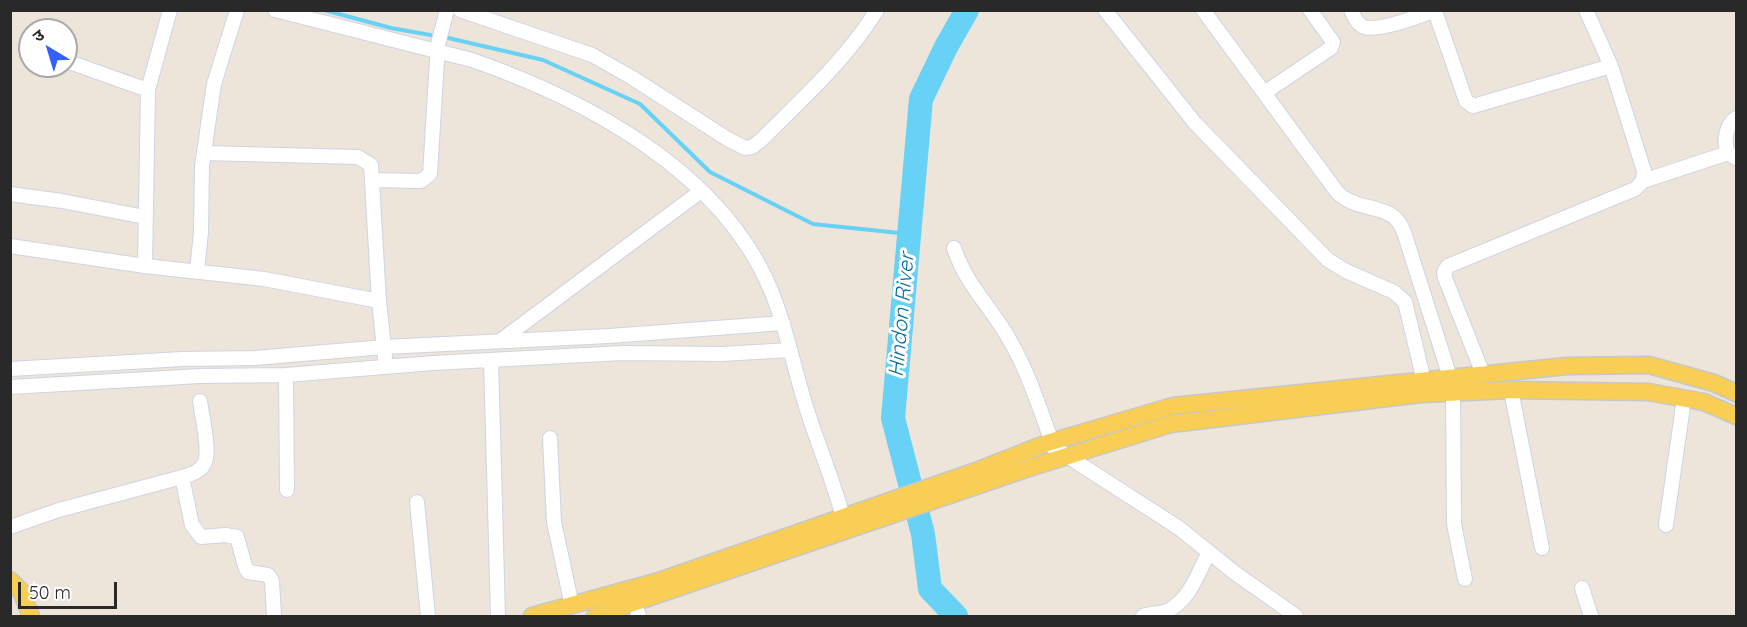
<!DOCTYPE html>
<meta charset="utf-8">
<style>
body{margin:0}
#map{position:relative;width:1747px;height:627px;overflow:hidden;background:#ede4da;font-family:Quicksand,"Noto Sans Devanagari",sans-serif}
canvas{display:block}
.frame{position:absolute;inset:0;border:12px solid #292929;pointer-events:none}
.north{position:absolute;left:18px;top:18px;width:60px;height:60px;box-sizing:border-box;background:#fff;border:2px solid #a9a9a9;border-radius:50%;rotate:322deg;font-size:16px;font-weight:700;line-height:24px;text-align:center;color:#292929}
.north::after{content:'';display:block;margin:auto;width:21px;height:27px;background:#355eff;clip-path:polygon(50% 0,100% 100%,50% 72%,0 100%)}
.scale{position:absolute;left:18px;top:582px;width:99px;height:27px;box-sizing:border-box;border:3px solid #292929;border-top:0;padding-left:8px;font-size:18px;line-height:21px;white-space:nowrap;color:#292929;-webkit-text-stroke:4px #fff;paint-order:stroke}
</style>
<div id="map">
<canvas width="1747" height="627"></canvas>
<div class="frame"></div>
<div class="north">उ</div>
<div class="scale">50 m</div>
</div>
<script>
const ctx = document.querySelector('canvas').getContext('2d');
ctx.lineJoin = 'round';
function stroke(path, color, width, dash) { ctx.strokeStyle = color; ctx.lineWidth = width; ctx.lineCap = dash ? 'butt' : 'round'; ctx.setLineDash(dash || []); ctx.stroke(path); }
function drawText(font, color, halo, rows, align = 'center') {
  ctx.font = font + ' Quicksand,sans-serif'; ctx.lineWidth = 6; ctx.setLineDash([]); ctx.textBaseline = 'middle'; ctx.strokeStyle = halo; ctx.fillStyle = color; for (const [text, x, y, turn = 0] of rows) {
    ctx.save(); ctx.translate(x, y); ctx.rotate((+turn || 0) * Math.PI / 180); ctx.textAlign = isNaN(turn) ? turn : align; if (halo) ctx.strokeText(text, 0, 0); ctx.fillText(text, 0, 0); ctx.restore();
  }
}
const stream = new Path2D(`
 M324 10 391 28 436 36
 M444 37 543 60 640 104 710 172 813 224 909 234`);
const river = new Path2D(`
 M956 616 930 589 923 534 893 418 921 99 946 47 967 10`);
const minor = new Path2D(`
 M275 10 472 60C587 100 720 171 770 288 788 330 795 376 810 419 821 452 834 483 843 517
 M460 10 592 55 631 77 726 138 745 148 752 147 760 141C801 100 846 60 877 10
 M1105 10 1195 123 1328 260 1346 271 1394 292 1405 302 1424 381
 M1203 10 1337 192C1355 211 1384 204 1398 221 1404 228 1406 239 1409 248L1450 377
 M1351 10C1353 15 1357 23 1362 26 1373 34 1422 15 1436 10
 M1435 11 1466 101 1473 106 1611 66
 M66 61 148 90
 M1264 93 1331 48 1333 42 1310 10
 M1736 118C1726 125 1723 141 1728 153L1736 158
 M372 180 421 181 430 174 438 44 447 10
 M1643 181 1728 153
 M10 194 62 201 145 217
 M10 246 145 266 264 279 379 301 371 165 358 157 204 153
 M954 248C967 287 990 305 1009 339 1028 371 1039 407 1052 442
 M145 266 148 90 170 10
 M197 271 201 232 202 166 214 84 237 10
 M379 301 386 367
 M500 341 701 191
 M491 360 498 616
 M10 369 182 359 255 358 384 347 609 336 783 323
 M1483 374 1445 278 1444 272 1448 266 1635 189 1643 181 1644 171 1611 66 1586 10
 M286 375 287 490
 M10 387 200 376 286 375 433 363 623 353 722 354 790 350
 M1511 390 1542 548
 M1453 393 1454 524 1465 579
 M550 438 554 522 572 606
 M1047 443 1179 528 1235 573 1296 616
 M182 477 192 525 201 537 226 535 237 537 245 566 248 572 268 575 272 581 274 616
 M417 502 428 616
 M1666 525 1684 399
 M10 527 59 510 182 477C190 475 202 471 205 462 210 449 202 416 200 401
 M1582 588 1591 616
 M635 604 639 616
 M1143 616C1151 613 1159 614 1167 611 1190 600 1198 573 1209 552`);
const major = new Path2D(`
 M10 580 21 591 31 616
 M532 616 659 581 976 471 1047 443 1173 406 1567 366 1649 365 1714 383 1736 393
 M595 616 1032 467 1171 424 1421 394 1511 390 1648 392 1704 402 1736 416`);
const waterNames = [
 ["Hindon River",902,315,-85]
];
stroke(stream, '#67d2f5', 4);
stroke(river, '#67d2f5', 24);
stroke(minor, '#cfd4e3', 16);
stroke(major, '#c7c7c7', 19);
stroke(minor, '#fff', 14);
stroke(major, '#f8cf54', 16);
drawText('italic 21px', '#066ea1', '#fff', waterNames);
</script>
